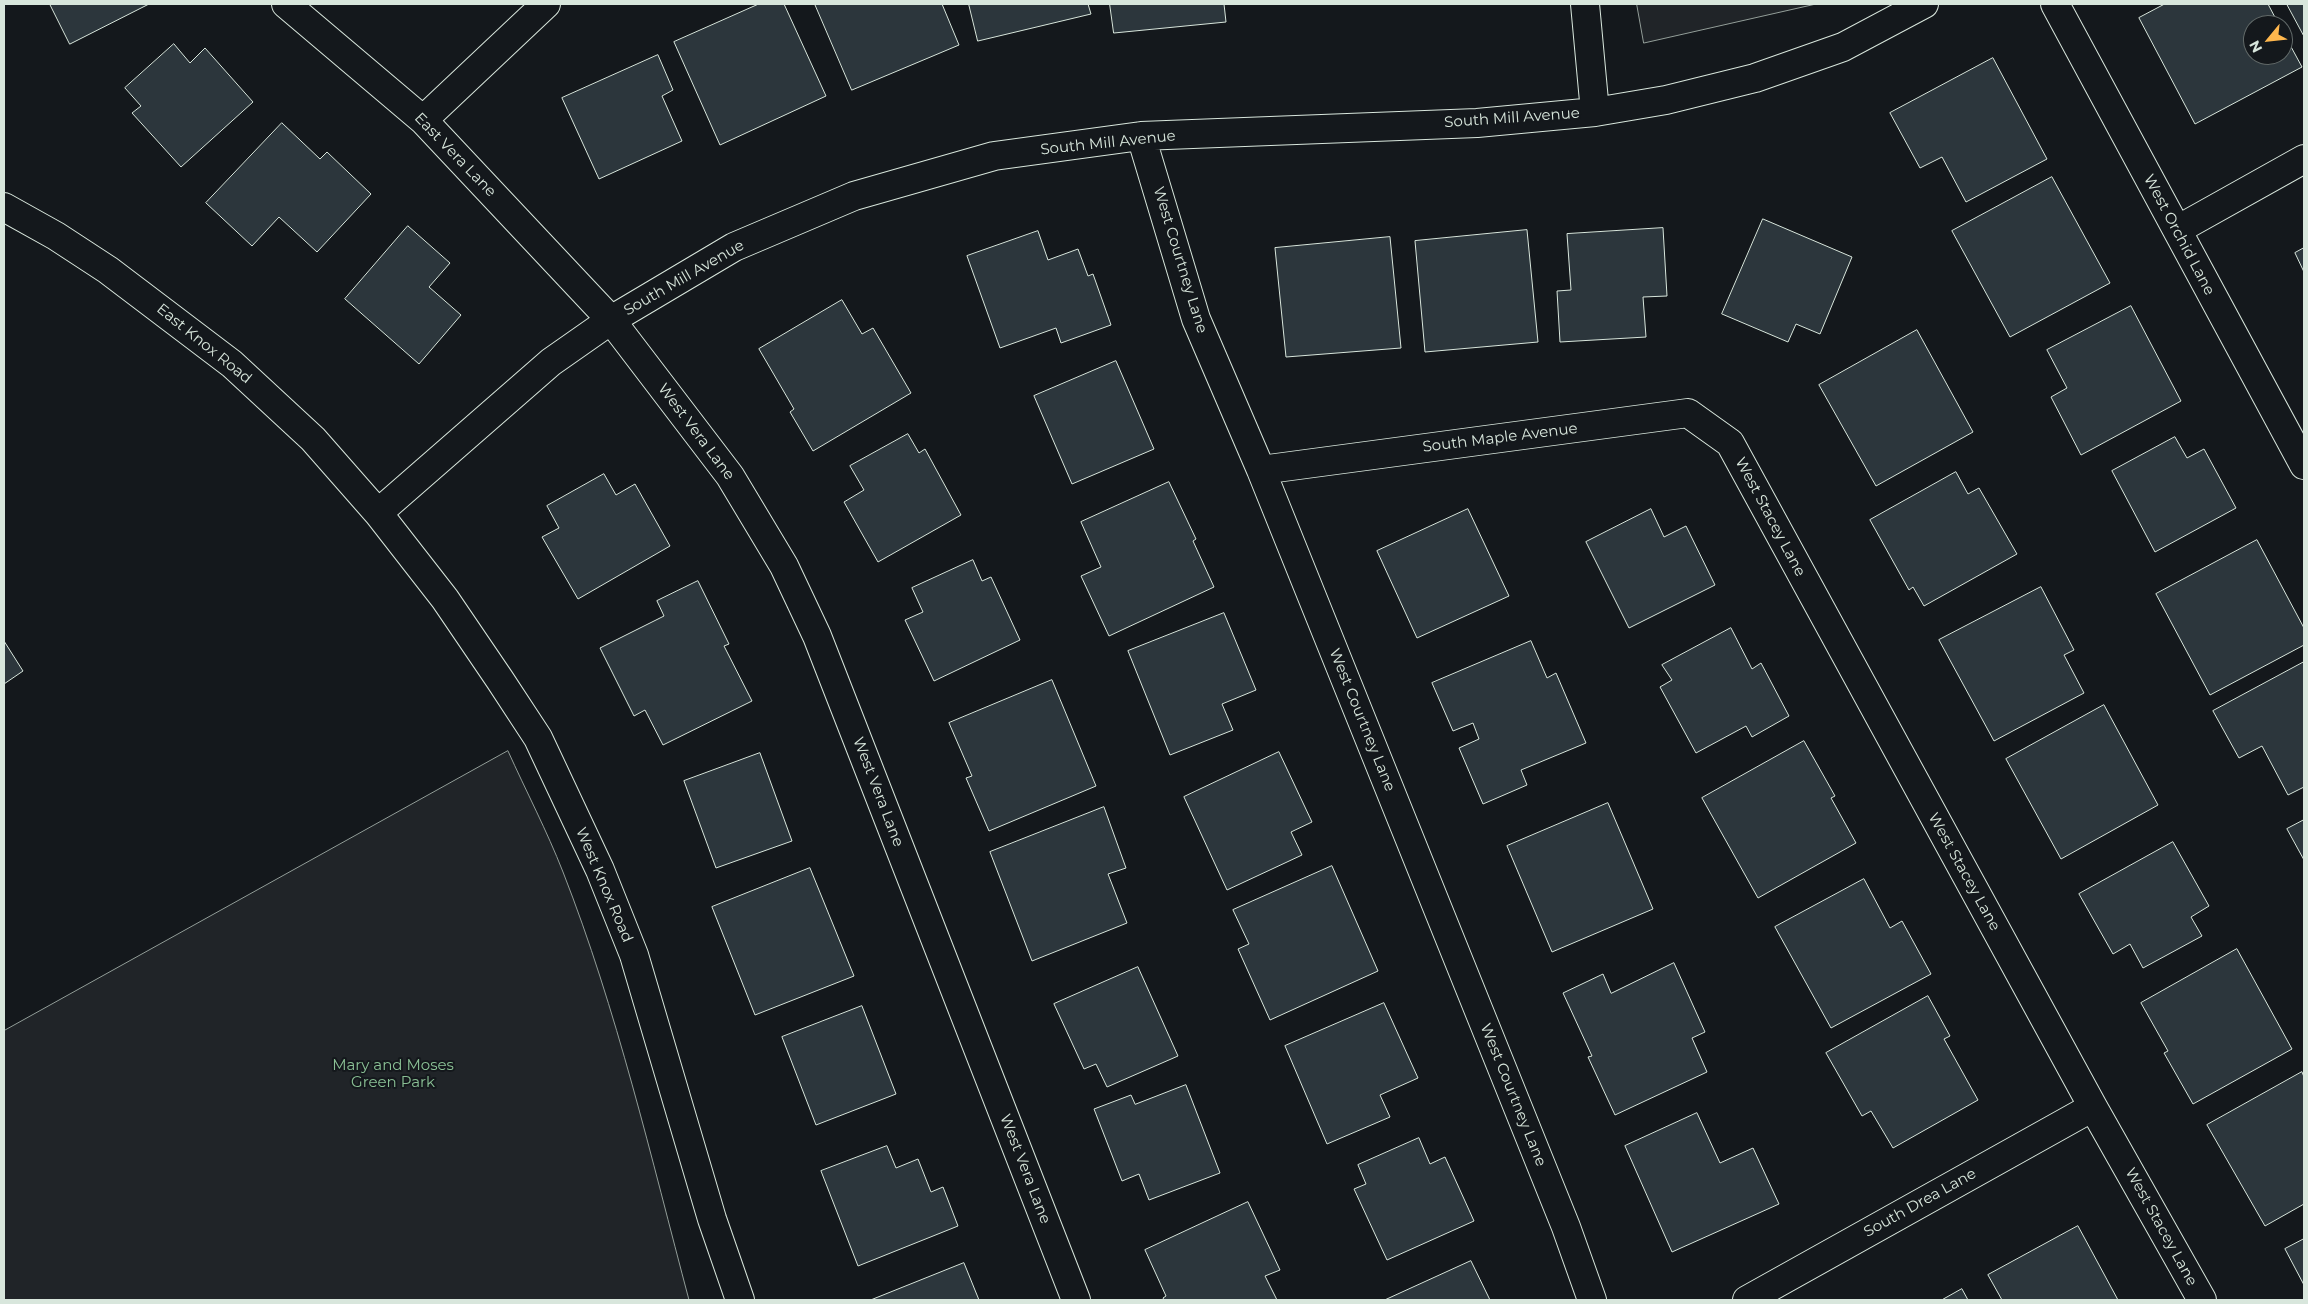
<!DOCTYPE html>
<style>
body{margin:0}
#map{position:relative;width:2308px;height:1304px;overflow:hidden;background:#14181c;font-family:Montserrat,sans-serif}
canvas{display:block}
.frame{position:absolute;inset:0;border:5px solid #d8e6dc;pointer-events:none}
.north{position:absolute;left:2243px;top:15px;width:50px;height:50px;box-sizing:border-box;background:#14181c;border:1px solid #626a69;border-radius:50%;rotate:242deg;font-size:14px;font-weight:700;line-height:20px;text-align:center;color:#d8e6dc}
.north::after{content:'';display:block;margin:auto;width:18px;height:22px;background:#ffb74d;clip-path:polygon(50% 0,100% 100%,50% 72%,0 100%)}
</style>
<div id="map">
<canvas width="2308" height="1304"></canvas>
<div class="frame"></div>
<div class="north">N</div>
</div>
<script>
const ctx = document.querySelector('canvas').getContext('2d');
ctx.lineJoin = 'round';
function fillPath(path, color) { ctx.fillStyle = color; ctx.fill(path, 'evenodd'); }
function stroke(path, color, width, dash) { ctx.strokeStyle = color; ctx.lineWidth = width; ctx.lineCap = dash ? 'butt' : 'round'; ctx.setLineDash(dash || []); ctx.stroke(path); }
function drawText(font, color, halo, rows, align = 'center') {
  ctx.font = font + ' Montserrat,sans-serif'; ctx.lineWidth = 4; ctx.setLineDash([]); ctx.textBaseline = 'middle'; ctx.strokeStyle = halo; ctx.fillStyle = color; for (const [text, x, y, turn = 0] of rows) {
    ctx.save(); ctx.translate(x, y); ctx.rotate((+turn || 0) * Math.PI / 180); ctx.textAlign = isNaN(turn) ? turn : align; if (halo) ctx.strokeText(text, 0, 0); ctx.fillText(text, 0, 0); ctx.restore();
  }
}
const green = new Path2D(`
 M1637 4H1816L1644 43Z
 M508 751C526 791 547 831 563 872 617 1010 651 1157 689 1300H4V1031Z`);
const building = new Path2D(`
 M50 4H149L70 44Z
 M759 4H784L826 96 720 145 674 42Z
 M815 4H942L959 45 852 90Z
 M969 4H1088L1091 14 978 41Z
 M1110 4H1224L1226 22 1114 33Z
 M2165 4H2268L2279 25H2253V55H2283V32L2302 67 2195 124 2139 18Z
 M2287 4H2304V36Z
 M174 44 190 63 205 48 253 102 181 167 132 113 141 106 125 88Z
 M658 55 673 90 662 96 682 141 599 179 562 98Z
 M1993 58 2047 159 1966 202 1942 157 1920 168 1890 113Z
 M282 123 320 159 327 152 371 194 317 252 279 217 252 246 206 203Z
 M2052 177 2110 283 2010 337 1952 231Z
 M1763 219 1852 257 1820 334 1796 324 1788 342 1722 314Z
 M408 226 450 263 429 287 461 315 419 364 345 299Z
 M1663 228 1667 296 1643 297 1646 337 1560 342 1557 291 1571 290 1567 234Z
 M1527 230 1538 342 1425 352 1415 241Z
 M1038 231 1048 260 1078 249 1088 276 1093 274 1111 325 1061 343 1056 328 1000 348 967 256Z
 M1390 237 1401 348 1286 357 1275 248Z
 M2304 248V272L2295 253Z
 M842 300 862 334 873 328 911 393 813 451 790 412 794 409 759 349Z
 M2131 306 2181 401 2081 455 2051 397 2067 388 2047 350Z
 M1917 330 1973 432 1876 486 1819 385Z
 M1116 361 1154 449 1072 484 1034 396Z
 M908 434 919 453 925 449 961 515 878 562 844 502 864 490 850 466Z
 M2175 437 2187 458 2204 449 2236 508 2155 552 2112 471Z
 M1956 472 1968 494 1979 488 2017 554 1924 606 1913 587 1909 590 1870 520Z
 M604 474 616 495 635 484 670 546 578 599 542 537 559 528 547 506Z
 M1169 482 1196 539 1193 541 1214 587 1109 636 1081 576 1101 567 1081 522Z
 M1468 509 1509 596 1417 638 1377 551Z
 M1651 509 1664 537 1686 526 1715 585 1629 628 1586 542Z
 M2257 540 2304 628V645L2210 695 2156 594Z
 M973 560 982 581 991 577 1020 640 934 681 905 620 923 612 912 588Z
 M698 581 729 644 724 646 752 701 663 745 645 710 634 716 600 648 664 616 657 601Z
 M2041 587 2074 650 2064 655 2084 693 1994 741 1939 640Z
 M1224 613 1256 690 1222 704 1233 730 1170 755 1128 651Z
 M1731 628 1752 669 1761 663 1789 716 1752 737 1746 726 1696 753 1660 687 1672 680 1662 665Z
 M4 641 23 671 4 684Z
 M1531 641 1547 678 1556 673 1586 743 1521 770 1527 785 1483 804 1459 748 1479 739 1473 723 1453 731 1432 683Z
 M2304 662V787L2288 795 2262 746 2239 758 2213 711Z
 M1052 680 1096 786 989 831 966 778 972 776 949 723Z
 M2104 705 2158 805 2061 859 2006 759Z
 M1804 741 1835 796 1831 798 1856 843 1758 898 1702 798Z
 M1279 752 1312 822 1291 832 1302 855 1227 890 1184 797Z
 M760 753 792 841 716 868 684 781Z
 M1608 803 1653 909 1552 952 1507 846Z
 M1104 807 1126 868 1108 874 1127 923 1032 961 990 852Z
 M2304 820V860L2287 829Z
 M2173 842 2209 906 2191 917 2202 936 2143 968 2130 944 2113 954 2079 894Z
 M1332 866 1378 971 1270 1020 1238 949 1249 944 1233 910Z
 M810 868 854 976 755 1015 712 907Z
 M1864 879 1890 928 1902 921 1931 974 1831 1028 1775 927Z
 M2237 949 2292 1049 2193 1104 2164 1053 2168 1051 2141 1003Z
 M1674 963 1705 1032 1692 1038 1707 1072 1615 1115 1588 1057 1592 1056 1563 993 1603 974 1611 993Z
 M1138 967 1178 1056 1107 1087 1096 1064 1084 1069 1054 1004Z
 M1928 996 1950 1036 1944 1039 1978 1100 1893 1148 1871 1111 1862 1116 1826 1053Z
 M1384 1003 1418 1078 1380 1095 1390 1117 1327 1144 1285 1046Z
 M862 1006 896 1094 816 1125 782 1037Z
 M2302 1072 2304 1077V1204L2265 1226 2207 1125Z
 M1186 1085 1220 1173 1149 1200 1139 1174 1122 1181 1094 1109 1131 1095 1135 1104Z
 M1697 1113 1720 1163 1753 1148 1779 1204 1672 1252 1625 1146Z
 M1419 1138 1430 1164 1445 1157 1474 1221 1387 1260 1354 1189 1366 1184 1358 1165Z
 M887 1146 896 1168 918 1159 931 1192 943 1187 958 1226 858 1266 821 1171Z
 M1248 1202 1280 1270 1265 1276 1277 1300H1164L1163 1298 1166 1296 1145 1250Z
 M2078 1226 2118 1300H2002L1988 1275Z
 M2304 1239V1285L2285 1249Z
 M1471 1261 1490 1300H1385Z
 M964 1263 979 1300H871Z
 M1962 1289 1968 1300H1942Z`);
const minor = new Path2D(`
 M286 4 423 120 611 320 730 476 784 566 817 636 1076 1300
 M1585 4 1595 112
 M2055 4 2304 465
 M423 120 546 4
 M1141 136 1196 319 1261 470 1566 1227 1592 1300
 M4 207 56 236 108 270 232 364 313 439 378 513 445 599 500 680 538 738 600 870 634 955 712 1219 740 1300
 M2177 230 2304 159
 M1261 470 1688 413 1730 443 2093 1107 2202 1300
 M378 513 551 362 611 320 734 247 854 196 994 156 1141 136 1477 123 1595 112 1666 100 1755 78 1843 47 1924 4
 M1747 1300 2093 1107`);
const streetNames = [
 ["South Mill Avenue",1512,118,-4],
 ["South Mill Avenue",1108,143,-6],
 ["East Vera Lane",455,155,46],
 ["West Orchid Lane",2179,235,62],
 ["West Courtney Lane",1180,260,73],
 ["South Mill Avenue",684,278,-30],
 ["East Knox Road",204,344,39],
 ["West Vera Lane",696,432,53],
 ["South Maple Avenue",1500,438,-7],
 ["West Stacey Lane",1770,517,62],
 ["West Courtney Lane",1362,720,68],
 ["West Vera Lane",878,792,69],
 ["West Stacey Lane",1964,872,61],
 ["West Knox Road",604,885,67],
 ["West Courtney Lane",1513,1095,68],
 ["West Vera Lane",1025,1169,69],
 ["South Drea Lane",1920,1203,-29],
 ["West Stacey Lane",2161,1227,61]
];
const parkNames = [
 ["Mary and Moses",393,1066],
 ["Green Park",393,1083]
];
fillPath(green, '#202428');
stroke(green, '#939e99', 1);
fillPath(building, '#2c363c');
stroke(building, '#d8e6dc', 1);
stroke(minor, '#d8e6dc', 30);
stroke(minor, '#14181c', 28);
drawText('15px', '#d8e6dc', '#14181c', streetNames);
drawText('15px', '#8ac095', '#14181c', parkNames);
</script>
